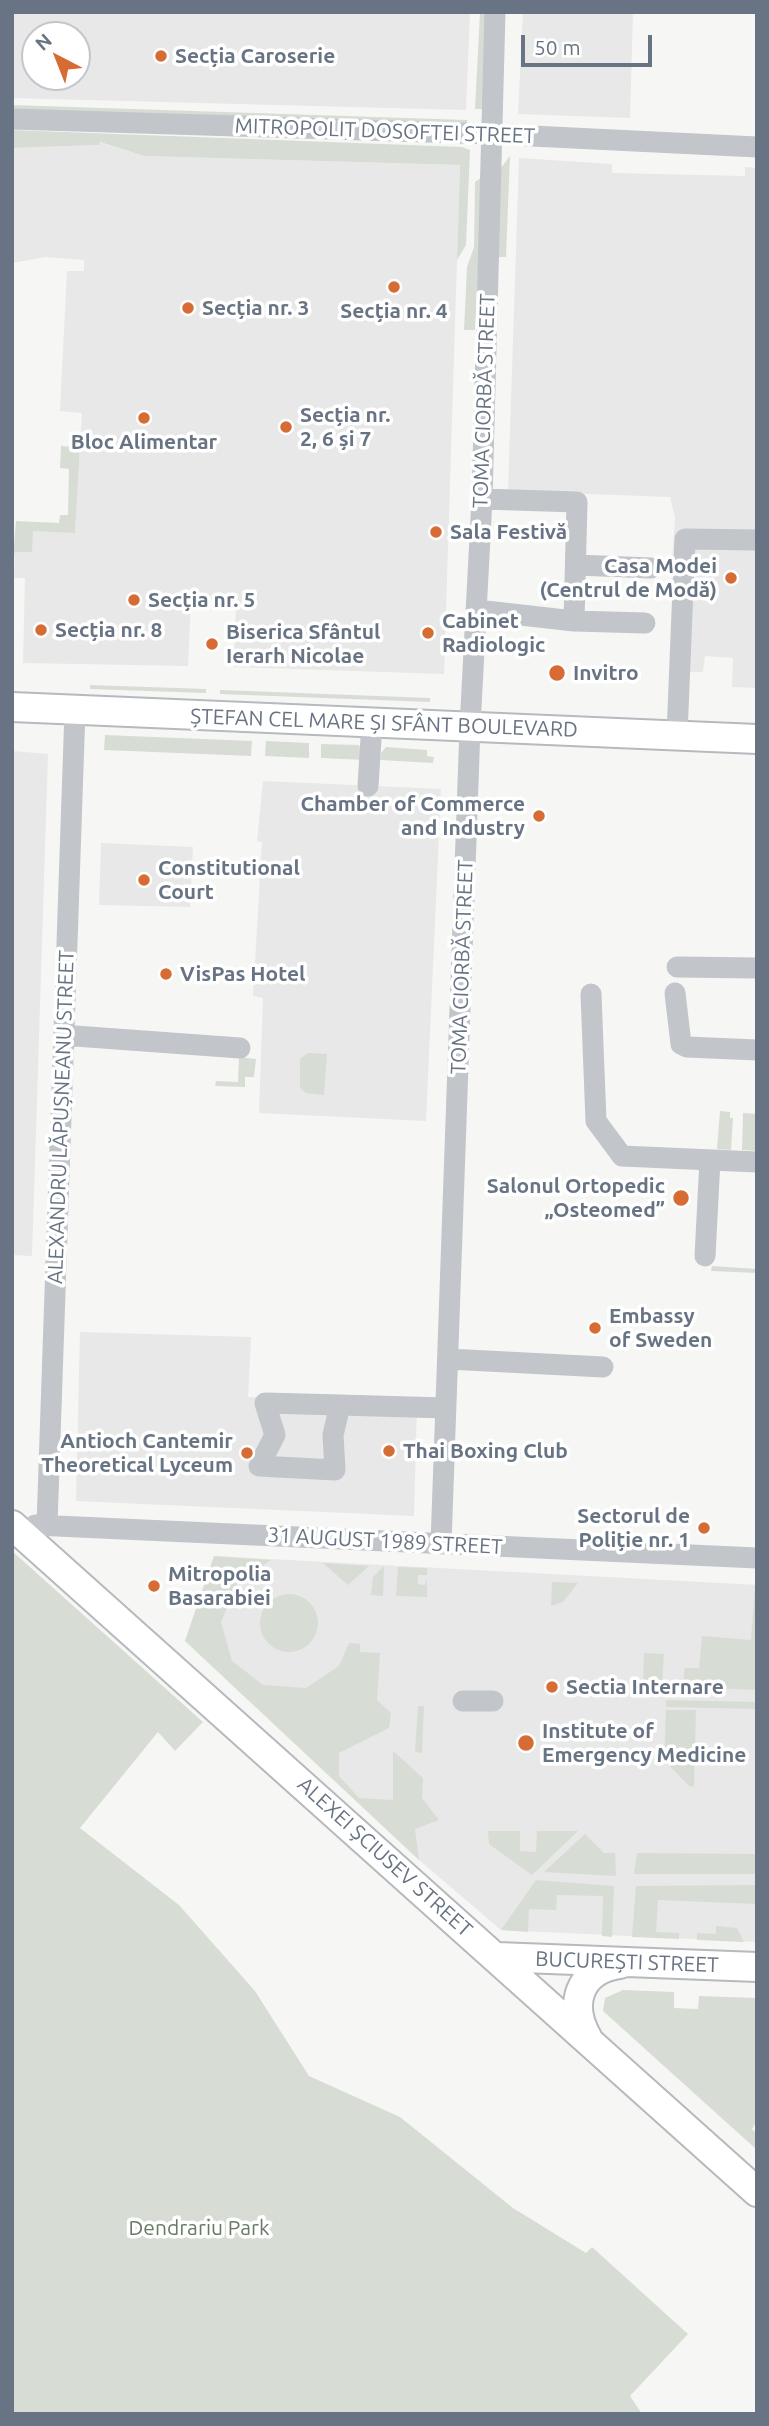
<!DOCTYPE html>
<meta charset="utf-8">
<style>
body{margin:0}
#map{position:relative;width:769px;height:2426px;overflow:hidden;background:#f6f7f4;font-family:Ubuntu,sans-serif}
canvas{display:block}
.frame{position:absolute;inset:0;border:14px solid #687483;pointer-events:none}
.north{position:absolute;left:21px;top:21px;width:70px;height:70px;box-sizing:border-box;background:#fff;border:2px solid #c3c7cd;border-radius:50%;rotate:318deg;font-size:19px;font-weight:700;line-height:28px;text-align:center;color:#687483}
.north::after{content:'';display:block;margin:auto;width:24px;height:32px;background:#d66b34;clip-path:polygon(50% 0,100% 100%,50% 72%,0 100%)}
.scale{position:absolute;left:521px;top:35px;width:131px;height:32px;box-sizing:border-box;border:4px solid #687483;border-top:0;padding-left:9px;font-size:21px;line-height:24px;white-space:nowrap;color:#687483;-webkit-text-stroke:5px #fff;paint-order:stroke}
</style>
<div id="map">
<canvas width="769" height="2426"></canvas>
<div class="frame"></div>
<div class="north">N</div>
<div class="scale">50 m</div>
</div>
<script>
const ctx = document.querySelector('canvas').getContext('2d');
ctx.lineJoin = 'round';
function fillPath(path, color) { ctx.fillStyle = color; ctx.fill(path, 'evenodd'); }
function stroke(path, color, width, dash) { ctx.strokeStyle = color; ctx.lineWidth = width; ctx.lineCap = dash ? 'butt' : 'round'; ctx.setLineDash(dash || []); ctx.stroke(path); }
function drawText(font, color, halo, rows, align = 'center') {
  ctx.font = font + ' Ubuntu,sans-serif'; ctx.lineWidth = 7; ctx.setLineDash([]); ctx.textBaseline = 'middle'; ctx.strokeStyle = halo; ctx.fillStyle = color; for (const [text, x, y, turn = 0] of rows) {
    ctx.save(); ctx.translate(x, y); ctx.rotate((+turn || 0) * Math.PI / 180); ctx.textAlign = isNaN(turn) ? turn : align; if (halo) ctx.strokeText(text, 0, 0); ctx.fillText(text, 0, 0); ctx.restore();
  }
}
const built = new Path2D(`
 M12 12H470L466 110 12 98ZM77 35V77H35V35Z
 M523 12H633L630 118 518 114Z
 M99 142 144 156 460 165 444 674 234 667 236 601 191 599 188 666 23 663 25 578H14L15 552 33 531 75 532 82 413 60 411 67 271H84V260L46 257 12 263V148L98 145Z
 M519 158 612 164V173L745 176V167L757 168V688L732 687 733 658 705 656 703 672H686L690 576 671 575 675 517 670 497 508 491Z
 M12 751 48 754 32 1256 12 1255Z
 M263 781 441 789 426 1121 259 1113 263 998 253 996 262 842 257 841Z
 M101 843 193 847 190 907 99 905Z
 M80 1332 251 1337 248 1397 417 1405 414 1516 76 1501Z
 M214 1556 757 1585V1942L501 1930 419 1860 185 1641Z`);
const green = new Path2D(`
 M480 12H489L485 109H475Z
 M12 105 467 120V128L12 111Z
 M12 130 462 147 470 150 466 245 457 260 460 165 144 156 100 142 99 145 12 148Z
 M510 156 506 257H497L500 169Z
 M483 176 475 330H464L467 267 474 247 475 182Z
 M61 446 80 447 75 533 33 531 32 552H15L12 570 16 521 59 523 60 515H68L69 469 60 468Z
 M90 685 206 689V693L90 689Z
 M220 690 430 698V702L220 694Z
 M105 735 252 741 251 756 104 750Z
 M266 741 309 743V758L265 756Z
 M321 744 359 745 364 760 321 758Z
 M386 747 427 750V756L434 757 433 763 380 760 381 753Z
 M308 1053 327 1054 324 1095 306 1093 300 1088V1059Z
 M239 1057 256 1059 254 1077H245V1087L215 1086 216 1081 238 1082Z
 M720 1111 730 1112V1118H733L731 1150 717 1149Z
 M743 1113 757 1114V1151L742 1150Z
 M712 1266 757 1269V1273L711 1271Z
 M12 1551 203 1722 175 1751 158 1732 80 1828 179 1905 255 1991 309 2076 400 2117 513 2208 586 2253 592 2247 688 2334 630 2396 642 2414H12Z
 M214 1556 271 1560 237 1583 221 1622 232 1661 263 1685 306 1688 339 1666 349 1643 360 1644V1652L380 1653 377 1700 391 1713 389 1728 339 1753V1776L359 1798 393 1800V1751L423 1778 422 1798 439 1820 415 1829 419 1860 185 1641Z
 M323 1563 369 1566 348 1585Z
 M384 1566 383 1596 371 1595 373 1577Z
 M398 1567 427 1568V1575H418V1584L425 1585 427 1580V1597L396 1596Z
 M552 1582 578 1583 563 1602 551 1606Z
 M755 1585 757 1690 643 1685 644 1653 664 1654 662 1682 683 1683 685 1668H699L702 1636 751 1640Z
 M260 1623a29 29 0 1 1 58 0a29 29 0 1 1-58 0Z
 M666 1700 757 1702V1709L666 1707Z
 M418 1706H424L422 1753 415 1752Z
 M666 1710H696L694 1787 689 1786 664 1760Z
 M488 1831H520V1851L536 1852 537 1831H578L532 1875 489 1844Z
 M585 1834 604 1853H615L616 1876 544 1872Z
 M637 1853 757 1854V1874H634Z
 M536 1880 614 1886 612 1937 602 1936 603 1896 557 1895 556 1910 529 1909 528 1932 501 1930Z
 M757 1885V1904L658 1900 656 1932 679 1933V1939L632 1937 636 1886Z
 M716 1926 737 1928 744 1942 697 1940V1933L716 1934Z
 M623 1990 674 1992V2008L698 2009 699 1996 757 1998V2121L752 2129 757 2134V2150L603 2011 605 1998Z`);
const minor = new Path2D(`
 M12 119 491 134 757 147
 M482 499 577 502 574 621
 M576 565 651 568
 M477 610 574 621 645 623
 M677 735 685 539 757 540
 M368 786 372 723
 M677 967 757 968
 M675 993 681 1044 687 1047 757 1050
 M591 994 596 1121 622 1156 757 1162
 M64 1040 75 1036 240 1048
 M705 1256 710 1160
 M448 1359 603 1367
 M340 1405 265 1403 275 1435 259 1466 335 1470 333 1435 340 1405 446 1408
 M35 1525 757 1558
 M47 1525 75 710
 M441 1544 470 727 482 499 495 12
 M463 1701H493`);
const major = new Path2D(`
 M12 707 757 739
 M12 1525 757 2192
 M497 1957 757 1967
 M588 2039C568 2005 578 1970 620 1964`);
const markers = [
 [161,56,7,"#d66b34"],
 [394,287,7,"#d66b34"],
 [188,308,7,"#d66b34"],
 [144,418,7,"#d66b34"],
 [286,427,7,"#d66b34"],
 [436,532,7,"#d66b34"],
 [731,578,7,"#d66b34"],
 [134,600,7,"#d66b34"],
 [41,630,7,"#d66b34"],
 [428,633,7,"#d66b34"],
 [212,644,7,"#d66b34"],
 [557,673,9,"#d66b34"],
 [539,816,7,"#d66b34"],
 [144,880,7,"#d66b34"],
 [166,974,7,"#d66b34"],
 [681,1198,9,"#d66b34"],
 [595,1328,7,"#d66b34"],
 [389,1451,7,"#d66b34"],
 [247,1453,7,"#d66b34"],
 [704,1528,7,"#d66b34"],
 [154,1586,7,"#d66b34"],
 [552,1687,7,"#d66b34"],
 [526,1743,9,"#d66b34"]
];
const poiNames = [
 ["Secția Caroserie",175,56],
 ["Secția nr. 3",202,308],
 ["Secția nr. 4",394,311,"center"],
 ["Secția nr.",300,415],
 ["2, 6 și 7",300,439],
 ["Bloc Alimentar",144,442,"center"],
 ["Sala Festivă",450,532],
 ["Casa Modei",717,566,"right"],
 ["(Centrul de Modă)",717,590,"right"],
 ["Secția nr. 5",148,600],
 ["Cabinet",442,621],
 ["Radiologic",442,645],
 ["Secția nr. 8",55,630],
 ["Biserica Sfântul",226,632],
 ["Ierarh Nicolae",226,656],
 ["Invitro",573,673],
 ["Chamber of Commerce",525,804,"right"],
 ["and Industry",525,828,"right"],
 ["Constitutional",158,868],
 ["Court",158,892],
 ["VisPas Hotel",180,974],
 ["Salonul Ortopedic",665,1186,"right"],
 ["„Osteomed”",665,1210,"right"],
 ["Embassy",609,1316],
 ["of Sweden",609,1340],
 ["Antioch Cantemir",233,1441,"right"],
 ["Theoretical Lyceum",233,1465,"right"],
 ["Thai Boxing Club",403,1451],
 ["Sectorul de",690,1516,"right"],
 ["Poliție nr. 1",690,1540,"right"],
 ["Mitropolia",168,1574],
 ["Basarabiei",168,1598],
 ["Sectia Internare",566,1687],
 ["Institute of",542,1731],
 ["Emergency Medicine",542,1755]
];
const streetNames = [
 ["MITROPOLIT DOSOFTEI STREET",385,131,2],
 ["TOMA CIORBĂ STREET",484,401,-88],
 ["ȘTEFAN CEL MARE ȘI SFÂNT BOULEVARD",384,723,2],
 ["TOMA CIORBĂ STREET",462,967,-88],
 ["ALEXANDRU LĂPUȘNEANU STREET",61,1117,-88],
 ["31 AUGUST 1989 STREET",385,1541,3],
 ["ALEXEI ȘCIUSEV STREET",385,1857,42],
 ["BUCUREȘTI STREET",627,1962,2]
];
const parkNames = [
 ["Dendrariu Park",199,2228]
];
fillPath(built, '#e7e8e7');
fillPath(green, '#d7ddd5');
stroke(major, '#b6b9bd', 32);
stroke(minor, '#c2c5c9', 21);
stroke(major, '#fff', 28);
for (const [x, y, r, color] of markers) { const dot = new Path2D(); dot.arc(x, y, r, 0, 2 * Math.PI); ctx.fillStyle = color; ctx.fill(dot); stroke(dot, '#fff', 2.5); }
drawText('bold 21px', '#687483', '#fff', poiNames, 'left');
drawText('21px', '#687483', '#fff', streetNames);
drawText('21px', '#687a66', '#fff', parkNames);
</script>
